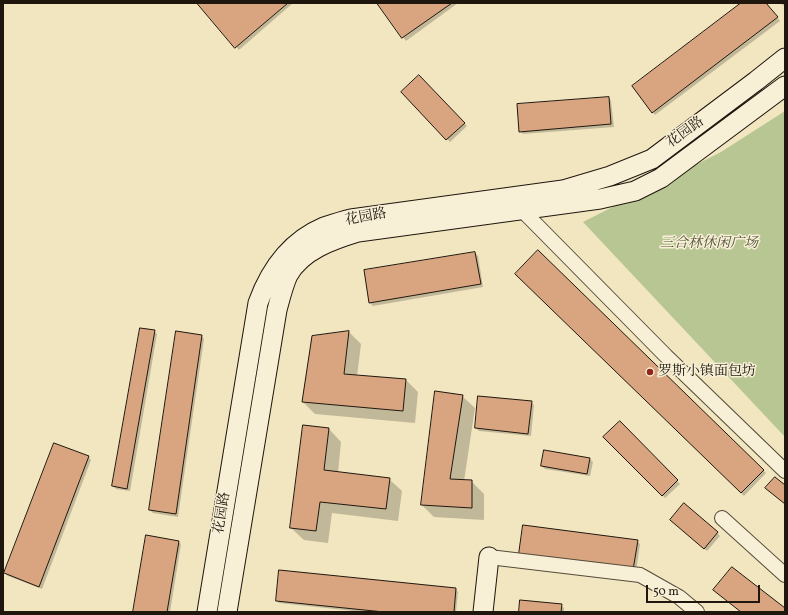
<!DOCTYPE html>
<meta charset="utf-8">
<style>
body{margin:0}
#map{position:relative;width:788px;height:615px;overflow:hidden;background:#f2e6c0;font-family:Vollkorn,serif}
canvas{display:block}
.frame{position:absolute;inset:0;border:4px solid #1f170e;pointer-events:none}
.scale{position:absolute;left:646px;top:585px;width:114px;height:18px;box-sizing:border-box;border:2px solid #1f170e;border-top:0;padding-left:5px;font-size:12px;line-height:14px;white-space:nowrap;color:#1f170e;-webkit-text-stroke:3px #f7efd6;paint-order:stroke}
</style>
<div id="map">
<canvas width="788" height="615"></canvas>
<div class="frame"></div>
<div class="scale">50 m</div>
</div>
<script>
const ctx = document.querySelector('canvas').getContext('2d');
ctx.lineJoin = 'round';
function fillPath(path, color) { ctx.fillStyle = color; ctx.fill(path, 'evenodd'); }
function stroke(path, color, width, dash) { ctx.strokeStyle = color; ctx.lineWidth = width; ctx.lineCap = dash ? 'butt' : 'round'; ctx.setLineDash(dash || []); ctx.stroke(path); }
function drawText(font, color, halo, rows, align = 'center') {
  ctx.font = font + ' Vollkorn,"Noto Serif SC",serif'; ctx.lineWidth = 3; ctx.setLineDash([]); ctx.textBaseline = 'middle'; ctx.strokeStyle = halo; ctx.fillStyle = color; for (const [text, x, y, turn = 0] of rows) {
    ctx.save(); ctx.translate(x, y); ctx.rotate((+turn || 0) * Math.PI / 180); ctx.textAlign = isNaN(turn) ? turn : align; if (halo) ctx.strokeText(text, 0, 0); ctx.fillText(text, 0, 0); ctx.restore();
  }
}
const green = new Path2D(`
 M785 111V437L583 222 721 152Z`);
const shadow = new Path2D(`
 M198 3H293L239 50Z
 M378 3H458L406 41Z
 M743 3H766L780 21 655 115 653 112Z
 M779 3H785V6Z
 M419 76 467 126 450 142 402 92Z
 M609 98 611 101 614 127 523 134 520 131Z
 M538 251 766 473 744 496 516 274Z
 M475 253 478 256 483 287 373 306 370 303Z
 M154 331 157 334 130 491 116 489 113 486Z
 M349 332 361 344 357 376 406 380 418 392 415 423 315 414 303 402Z
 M202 336 204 339 178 517 153 513 150 510Z
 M462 396 475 408 464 481H471L484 494V520L434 517 422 505Z
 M531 402 534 405 531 436 479 431 476 428Z
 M620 422 680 484 665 498 605 437Z
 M329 429 341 442 338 473 389 479 402 491 398 521 332 513 328 543 304 540 291 528Z
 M88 457 91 460 42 589 8 576 5 573Z
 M590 459 593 462 590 476 545 469 542 466Z
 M674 522 717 533 720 536 707 551Z
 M637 541 640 544 636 572 523 557Z
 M178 542 181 544 170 612H134Z
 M456 589 458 592 456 612H363L279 603 277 601Z
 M561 605 564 608V612H520Z`);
const building = new Path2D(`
 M197 3H288L235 48Z
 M377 3H452L402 38Z
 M741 3H766L778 17 652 113 632 86Z
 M419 75 465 123 446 140 401 92Z
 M609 97 611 124 519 132 517 104Z
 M538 250 764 470 741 493 515 274Z
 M475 252 481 284 369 303 364 270Z
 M140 328 155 330 127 489 112 486Z
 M176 331 202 335 176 514 149 510Z
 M349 331 344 374 406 379 403 411 302 402 312 336Z
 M435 391 463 395 450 479 472 480V508L421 505Z
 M478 396 532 401 528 434 475 428Z
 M620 421 678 480 662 496 603 437Z
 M303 425 329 428 324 470 390 478 386 509 320 502 316 531 290 528Z
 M54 443 89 456 39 587 4 573Z
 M544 450 590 458 587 474 541 466Z
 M775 477 785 485V504L765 488Z
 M684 503 718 532 704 549 670 520Z
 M523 525 638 540 633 570 519 554Z
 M146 535 179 541 167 612H133Z
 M732 567 785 608V612H741L713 590Z
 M279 570 456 588 454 612H384L276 601Z
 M520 600 562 604 561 612H519Z`);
const street = new Path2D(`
 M517 205 666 356 785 471
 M722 518 785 575
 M489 557 640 575 679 597 697 612`);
const secondary = new Path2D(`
 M207 612 258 303C270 270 291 241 324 227 333 224 342 221 351 219L563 190 610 176 652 159 756 81 785 58
 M227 612 277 310C280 299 283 286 288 275 302 250 332 240 358 232L600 199 635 191 661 178 785 86
 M483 612 489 557`);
const markers = [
 [650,372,4,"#8f2418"]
];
const streetNames = [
 ["花园路",686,133,-36],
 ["花园路",366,218,-10],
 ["花园路",223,513,-81]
];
const parkNames = [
 ["三合林休闲广场",709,244]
];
const poiNames = [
 ["罗斯小镇面包坊",658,372]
];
fillPath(green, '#b8c694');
fillPath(shadow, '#0003');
fillPath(building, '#d8a580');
stroke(building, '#1f170e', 1);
stroke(street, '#544b3a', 16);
stroke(secondary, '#1f170e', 21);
stroke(street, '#f7efd6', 14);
stroke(secondary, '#f7efd6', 19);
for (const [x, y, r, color] of markers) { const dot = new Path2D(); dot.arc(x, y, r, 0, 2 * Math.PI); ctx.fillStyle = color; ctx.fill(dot); stroke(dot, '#f7efd6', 1.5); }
drawText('14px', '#1f170e', '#f7efd6', streetNames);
drawText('italic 14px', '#55543d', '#f7efd6', parkNames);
drawText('14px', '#1f170e', '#f7efd6', poiNames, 'left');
</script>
